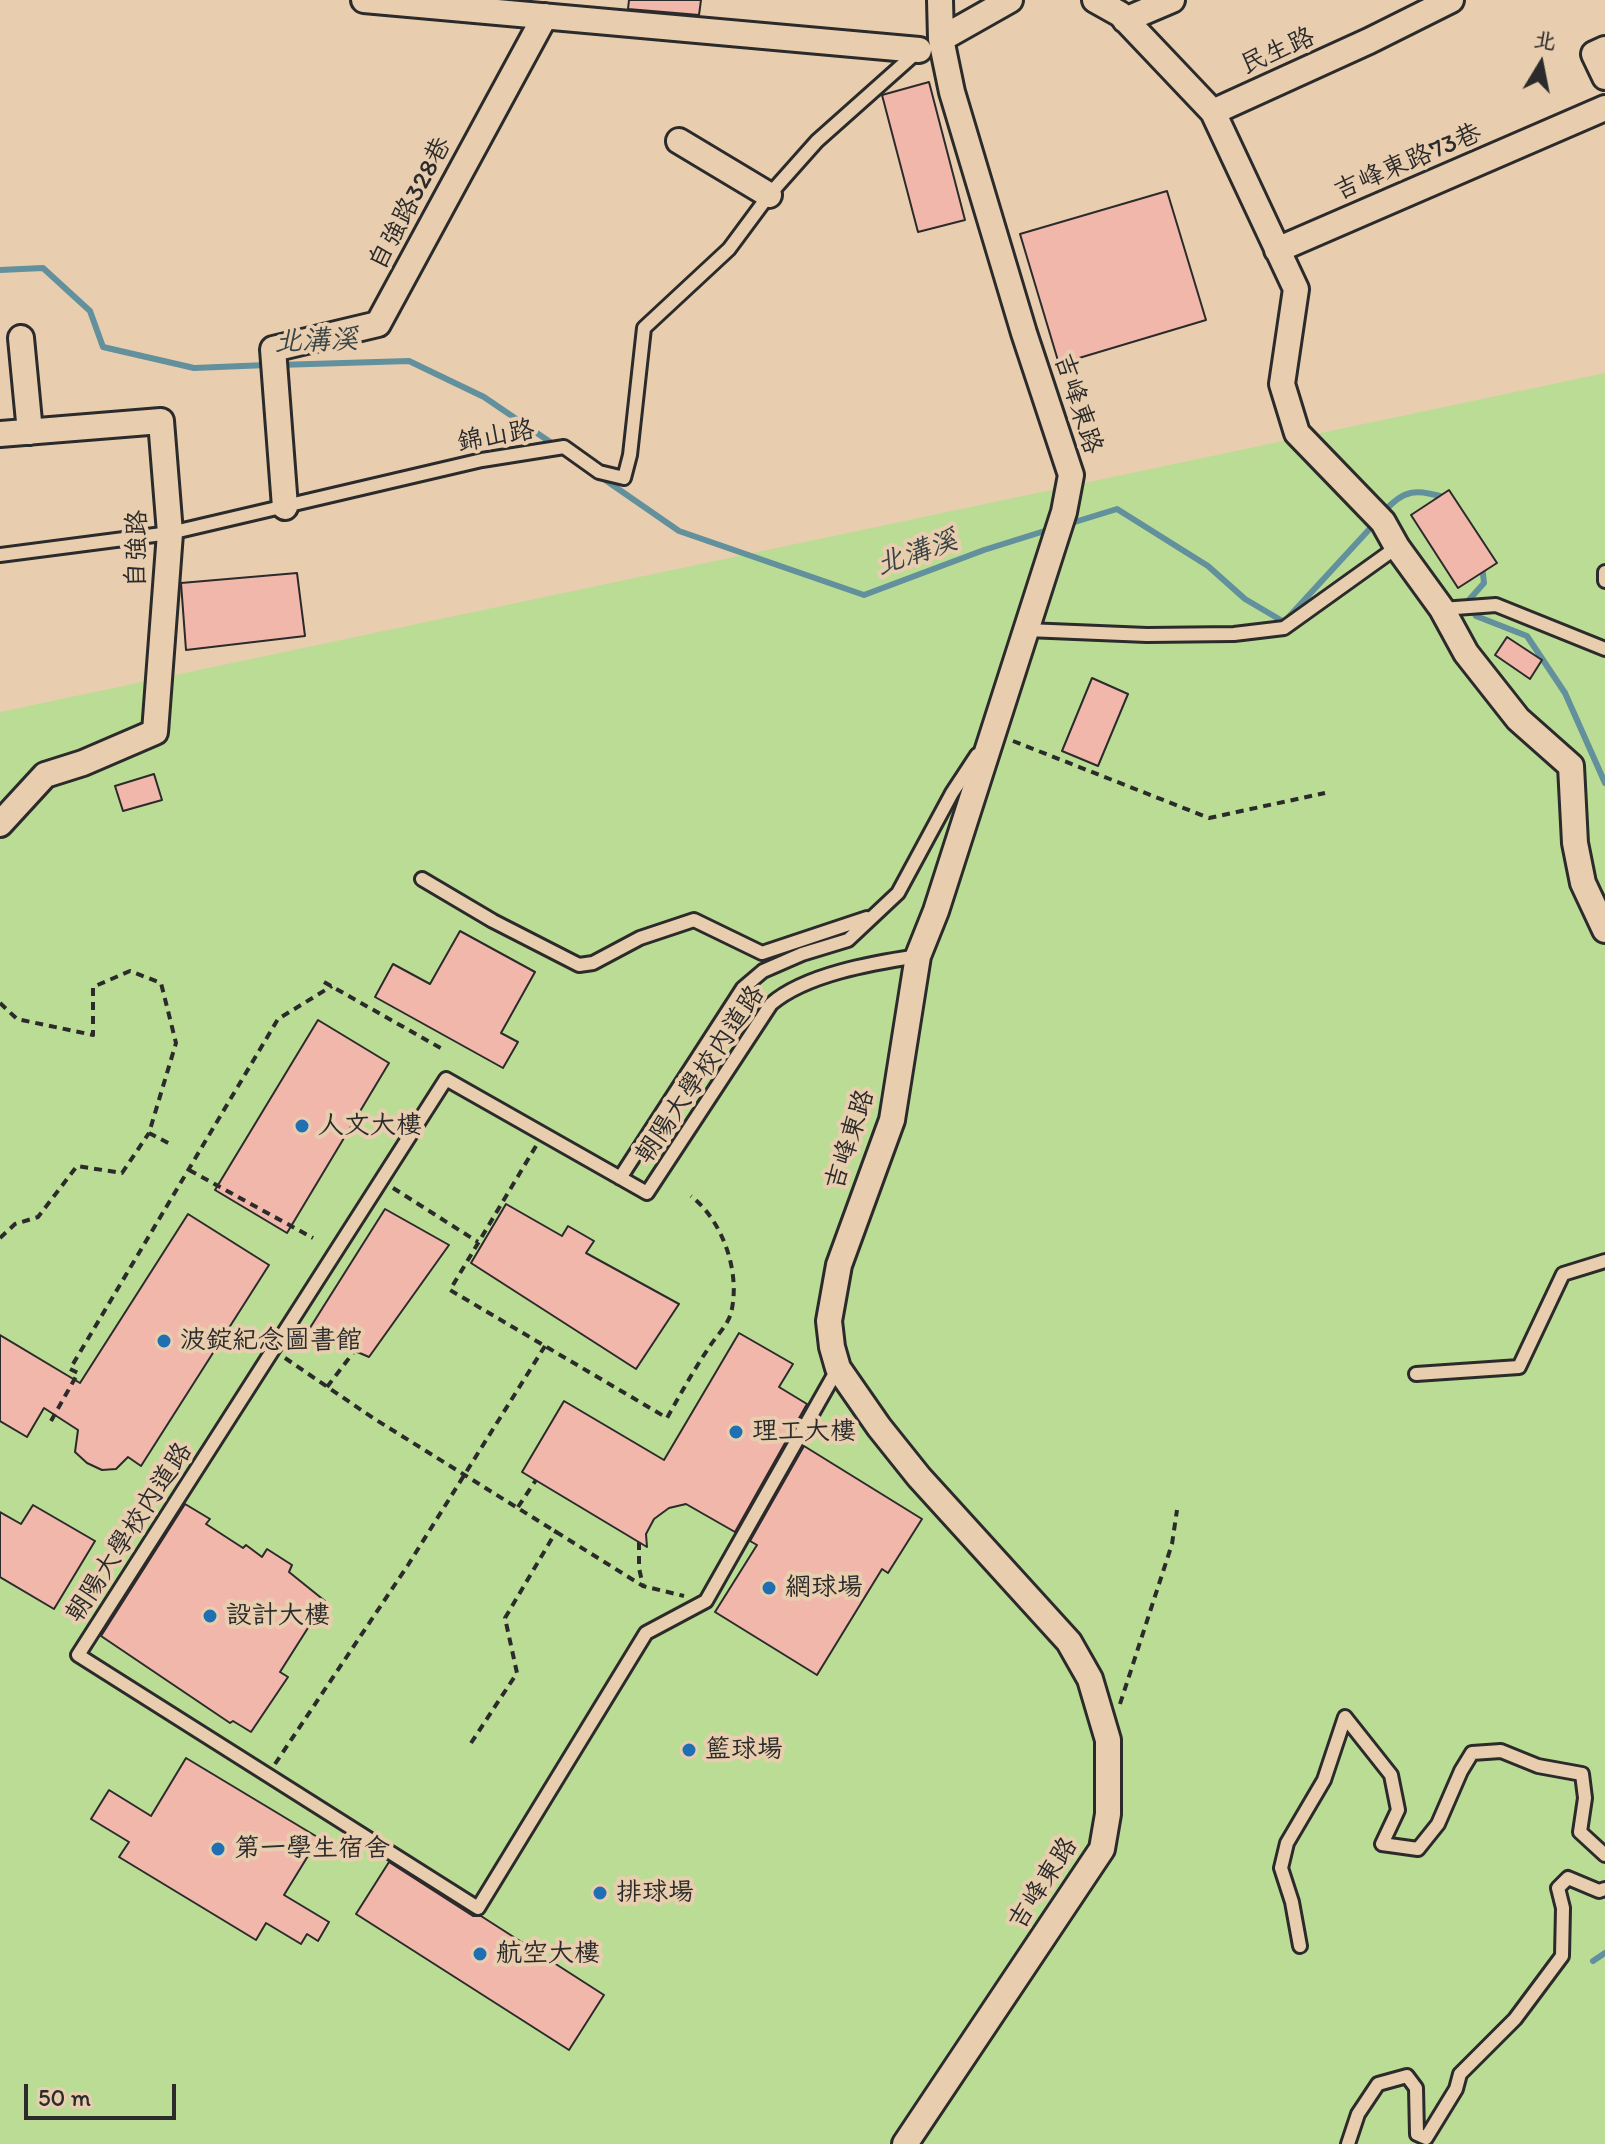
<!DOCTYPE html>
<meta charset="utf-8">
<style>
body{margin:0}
#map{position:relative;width:1605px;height:2144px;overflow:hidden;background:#e8ceaf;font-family:Itim,"LXGW WenKai TC",sans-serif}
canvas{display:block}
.north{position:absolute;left:1501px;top:24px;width:80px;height:80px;-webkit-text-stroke:6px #e8ceaf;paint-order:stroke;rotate:10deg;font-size:22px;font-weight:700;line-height:32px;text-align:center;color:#2b2b2b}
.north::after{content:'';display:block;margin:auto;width:28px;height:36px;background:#2b2b2b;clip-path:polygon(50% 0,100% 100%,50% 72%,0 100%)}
.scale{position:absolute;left:24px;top:2084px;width:152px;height:36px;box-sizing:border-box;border:4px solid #2b2b2b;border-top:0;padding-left:10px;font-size:24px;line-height:28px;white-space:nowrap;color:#2b2b2b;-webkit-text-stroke:6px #e8ceaf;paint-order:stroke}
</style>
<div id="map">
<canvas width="1605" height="2144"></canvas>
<div class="north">北</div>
<div class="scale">50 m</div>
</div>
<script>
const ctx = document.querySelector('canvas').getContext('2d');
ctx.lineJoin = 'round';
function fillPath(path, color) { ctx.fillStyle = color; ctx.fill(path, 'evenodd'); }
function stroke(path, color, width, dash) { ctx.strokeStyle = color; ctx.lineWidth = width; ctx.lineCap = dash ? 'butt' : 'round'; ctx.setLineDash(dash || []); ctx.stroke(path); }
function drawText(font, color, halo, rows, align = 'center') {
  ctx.font = font + ' Itim,"LXGW WenKai TC",sans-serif'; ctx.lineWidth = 8; ctx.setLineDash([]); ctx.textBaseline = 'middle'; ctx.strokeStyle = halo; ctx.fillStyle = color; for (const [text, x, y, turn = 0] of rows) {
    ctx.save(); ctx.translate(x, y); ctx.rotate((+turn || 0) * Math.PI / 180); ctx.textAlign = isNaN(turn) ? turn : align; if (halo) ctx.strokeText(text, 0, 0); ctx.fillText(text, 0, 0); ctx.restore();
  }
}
const green = new Path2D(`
 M1605 373V2144H0V712Z`);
const stream = new Path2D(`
 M0 270 43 268 90 311 103 347 194 368 267 365
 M278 365 409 361 484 397 556 446
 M598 475 679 531 864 595 984 550 1051 529
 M1383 513C1404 488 1417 489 1447 498
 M1065 525 1117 509 1208 566 1245 599 1284 622 1376 522
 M1482 565 1484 583 1468 601 1476 616 1527 636 1565 693 1605 783
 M1593 1961 1605 1953`);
const building = new Path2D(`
 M629 0H701L699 15 628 9Z
 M929 82 965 220 918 232 882 95Z
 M1167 191 1206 320 1059 364 1020 234Z
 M1449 490 1497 563 1458 588 1411 515Z
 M297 573 305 636 186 650 181 583Z
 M1507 637 1542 660 1530 679 1495 655Z
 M1092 678 1128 694 1098 766 1062 751Z
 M154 774 162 800 123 811 115 786Z
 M460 931 535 972 501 1033 518 1042 503 1068 375 997 393 964 430 984Z
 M318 1020 389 1063 287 1233 215 1190Z
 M506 1204 562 1236 568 1226 594 1241 586 1253 679 1304 636 1369 471 1263Z
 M385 1209 449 1245 369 1357 308 1331Z
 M188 1214 269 1265 141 1466 128 1457 116 1469 102 1470 87 1463 75 1452 78 1430 44 1408 27 1437 0 1421V1335L80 1383Z
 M739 1333 793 1364 779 1387 807 1404 735 1532 686 1504 669 1508 654 1519 646 1534 647 1547 522 1472 564 1401 664 1460Z
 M804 1446 922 1519 888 1573 882 1569 817 1675 715 1612 757 1545 750 1541Z
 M185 1504 210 1519 206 1524 243 1548 246 1545 262 1557 267 1549 292 1565 289 1572 325 1601 280 1672 288 1677 251 1732 233 1721 230 1723 101 1636Z
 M33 1505 95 1541 54 1609 0 1577V1512L21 1524Z
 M186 1758 319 1838 284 1895 329 1922 318 1941 307 1934 301 1944 266 1923 256 1940 119 1857 129 1842 91 1819 109 1790 151 1816Z
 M389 1862 473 1916H481L604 1995 569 2050 356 1914Z`);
const path = new Path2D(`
 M1013 741 1209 818 1325 793
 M324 982 444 1050
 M0 1003 17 1019 93 1035V987L130 971 161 983 176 1043 149 1133 172 1145
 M536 1146 450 1290 667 1418C680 1395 693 1371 708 1349 715 1337 727 1327 731 1313 741 1273 723 1221 691 1196
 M189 1170 313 1238
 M393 1188 478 1242
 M0 1238 15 1224 38 1217 77 1166 122 1173 149 1133
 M285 1358 373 1418 643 1586 684 1596
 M327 1387 353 1353
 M51 1421 78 1373 70 1369 278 1019 332 986
 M518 1507 536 1480
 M639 1542V1568L643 1586
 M1120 1704 1172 1544 1177 1510
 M471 1743 517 1673 505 1618 557 1530
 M275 1764 408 1565 545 1346`);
const service = new Path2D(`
 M0 555 170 533 482 460 564 447 599 472 624 478 630 455 644 328 729 249 769 195 817 141 917 52
 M1605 572V581
 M1442 609 1496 605 1605 649
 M1027 630 1147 635 1234 634 1284 628 1397 547
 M422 879 493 921 579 965 593 963 640 938 694 920 762 953 867 918
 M620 1178 743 988 763 971 802 954 848 940 898 893 952 793 977 755
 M838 1368 706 1601 646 1633 478 1908 78 1655 446 1079 647 1193 771 1004C806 974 873 963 918 956
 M1416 1374 1519 1367 1563 1274 1605 1261
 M1300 1946 1292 1902 1281 1868 1287 1843 1324 1780 1345 1717 1391 1775 1398 1810 1382 1844 1418 1849 1438 1824 1461 1771 1472 1753 1501 1751 1538 1766 1582 1774 1585 1798 1580 1832 1605 1855
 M1348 2144 1358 2114 1378 2084 1407 2076 1416 2088 1417 2134 1426 2138 1456 2089 1460 2074 1515 2019 1562 1956 1563 1908 1558 1888 1568 1878 1599 1891 1605 1889`);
const minor = new Path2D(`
 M364 0 919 50
 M1095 0 1120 14 1213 112 1296 289 1282 384 1297 433 1383 522 1397 547 1442 609 1466 653 1518 719 1571 766 1575 843 1583 883 1605 930
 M1125 20 1172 0
 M941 39 1010 0
 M1605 49 1594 54 1605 77
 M1213 112 1369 41 1451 0
 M679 141 769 195
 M1277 250 1605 108
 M21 338 30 432
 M0 434 161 421 170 533 155 732 83 763 45 775 0 824
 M285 507 273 349 378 324 545 16
 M905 2144 1102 1849 1108 1814V1740L1090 1679 1069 1642 919 1477 879 1427 838 1368 832 1347 829 1321 839 1265 892 1120 918 956 936 911 1064 512 1071 475 1024 333 952 92 941 39 940 0`);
const markers = [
 [302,1126,8,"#1f6fb2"],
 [164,1341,8,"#1f6fb2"],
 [736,1432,8,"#1f6fb2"],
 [769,1588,8,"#1f6fb2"],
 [210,1616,8,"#1f6fb2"],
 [689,1750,8,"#1f6fb2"],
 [218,1849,8,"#1f6fb2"],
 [600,1893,8,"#1f6fb2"],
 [480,1954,8,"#1f6fb2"]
];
const streetNames = [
 ["民生路",1278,52,-24],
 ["吉峰東路73巷",1408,163,-23],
 ["自強路328巷",411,204,-62],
 ["吉峰東路",1077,404,72],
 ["錦山路",496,437,-10],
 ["自強路",138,549,-89],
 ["朝陽大學校內道路",701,1075,-56],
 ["吉峰東路",851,1140,-72],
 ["朝陽大學校內道路",130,1533,-57],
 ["吉峰東路",1044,1884,-57]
];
const poiNames = [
 ["人文大樓",318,1126],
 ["波錠紀念圖書館",180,1341],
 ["理工大樓",752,1432],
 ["網球場",785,1588],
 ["設計大樓",226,1616],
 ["籃球場",705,1750],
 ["第一學生宿舍",234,1849],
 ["排球場",616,1893],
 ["航空大樓",496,1954]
];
const waterNames = [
 ["北溝溪",316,342,-2],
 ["北溝溪",917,554,-19]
];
fillPath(green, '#bbdc95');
stroke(stream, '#62909c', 6);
fillPath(building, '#f1b7aa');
stroke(building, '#2b2b2b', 2);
stroke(service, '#2b2b2b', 18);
stroke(minor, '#2b2b2b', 30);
stroke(path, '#2b2b2b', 4, [8, 6]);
stroke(service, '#e8ceaf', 12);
stroke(minor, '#e8ceaf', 24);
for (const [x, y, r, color] of markers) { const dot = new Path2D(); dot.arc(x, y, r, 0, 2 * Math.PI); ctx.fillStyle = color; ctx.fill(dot); stroke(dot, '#e8ceaf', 3); }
drawText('26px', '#2b2b2b', '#e8ceaf', streetNames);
drawText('26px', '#2b2b2b', '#e8ceaf', poiNames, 'left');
drawText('italic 28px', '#394447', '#e8ceaf', waterNames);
</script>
